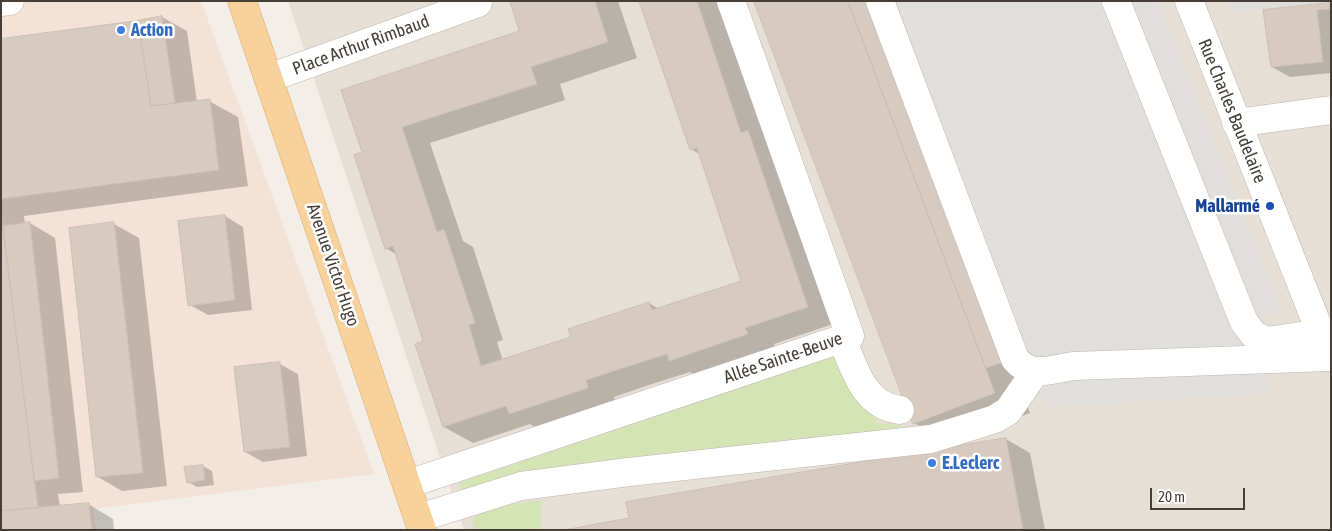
<!DOCTYPE html>
<meta charset="utf-8">
<style>
body{margin:0}
#map{position:relative;width:1332px;height:531px;overflow:hidden;background:#f3eee8;font-family:"Asap Condensed",sans-serif}
canvas{display:block}
.frame{position:absolute;inset:0;border:2px solid #463e37;pointer-events:none}
.scale{position:absolute;left:1150px;top:488px;width:95px;height:22px;box-sizing:border-box;border:2px solid #463e37;border-top:0;padding-left:6px;font-size:15px;line-height:18px;white-space:nowrap;color:#463e37;-webkit-text-stroke:4px #fff;paint-order:stroke}
</style>
<div id="map">
<canvas width="1332" height="531"></canvas>
<div class="frame"></div>
<div class="scale">20 m</div>
</div>
<script>
const ctx = document.querySelector('canvas').getContext('2d');
ctx.lineJoin = 'round';
function fillPath(path, color) { ctx.fillStyle = color; ctx.fill(path, 'evenodd'); }
function stroke(path, color, width, dash) { ctx.strokeStyle = color; ctx.lineWidth = width; ctx.lineCap = dash ? 'butt' : 'round'; ctx.setLineDash(dash || []); ctx.stroke(path); }
function drawText(font, color, halo, rows, align = 'center') {
  ctx.font = font + ' "Asap Condensed",sans-serif'; ctx.lineWidth = 5; ctx.setLineDash([]); ctx.textBaseline = 'middle'; ctx.strokeStyle = halo; ctx.fillStyle = color; for (const [text, x, y, turn = 0] of rows) {
    ctx.save(); ctx.translate(x, y); ctx.rotate((+turn || 0) * Math.PI / 180); ctx.textAlign = isNaN(turn) ? turn : align; if (halo) ctx.strokeText(text, 0, 0); ctx.fillText(text, 0, 0); ctx.restore();
  }
}
const residential = new Path2D(`
 M288 1H1331V530H464Z`);
const commercial = new Path2D(`
 M1 1H201L374 474 93 509 96 530H1Z`);
const green = new Path2D(`
 M833 357C843 380 853 404 876 417V423L900 425V430L463 494 459 483Z
 M541 500V530H475L472 520C483 506 523 503 541 500Z`);
const parking = new Path2D(`
 M868 1H1158L1281 309 1257 319 1266 373 1267 393 1051 407 1003 362Z
 M1226 1H1331V3L1263 10 1229 11Z`);
const shadow = new Path2D(`
 M510 1H618L637 58 560 84 565 100 430 143 463 241 473 247 503 340 497 342 503 361 572 338 649 303 659 309 743 281 701 155 691 149 640 1H719L836 323 774 344 776 351 699 377 690 372 649 385 614 397 616 404 539 430 530 424 473 443 444 427 425 342 397 255 386 248 364 153 520 32Z
 M755 1H876L1030 413 950 443 914 423Z
 M1329 4 1331 5V73L1290 77 1272 67 1265 12Z
 M162 17 187 31 197 102 209 101 238 117 248 186 24 216 25 224 30 223 55 238 83 492 58 494 60 507 88 504 113 519 114 530H1V40Z
 M225 216 243 227 252 310 208 315 190 305Z
 M114 224 139 238 167 486 122 491 98 477Z
 M280 364 298 374 307 456 263 462 245 452Z
 M1006 439 1030 453 1045 530H571Z
 M203 466 212 471 214 485 197 487 188 482 186 469Z`);
const building = new Path2D(`
 M510 1H595L608 42 531 67 537 84 402 127 437 232 444 229 475 323 469 325 481 366 571 337 568 329 649 302 652 310 741 281 697 148 690 150 639 1H697L741 133 748 130 808 307 745 328 748 334 669 361 667 354 620 369 586 380 588 388 509 414 506 406 443 427 415 344 423 341 393 246 385 249 354 155 362 152 341 90 519 31Z
 M754 1H848L995 393 913 424Z
 M848 1H868L1003 362 986 368Z
 M1329 3 1330 9 1317 10 1323 62 1271 67 1263 10Z
 M162 16 175 103 151 106 138 21Z
 M138 21 151 106 210 99 219 170 1 199V39Z
 M1 214 38 508 1 511Z
 M225 215 235 300 188 306 178 221Z
 M30 222 59 478 34 481 3 226Z
 M114 222 143 473 96 477 69 228Z
 M280 362 290 447 244 452 234 367Z
 M1006 438 1023 530H564L629 518 626 502Z
 M203 465 205 480 187 483 184 467Z
 M89 503 92 530H1V511Z`);
const minor = new Path2D(`
 M880 1 1015 359C1032 379 1051 369 1074 366L1330 357
 M1116 1 1244 322 1254 335 1267 341 1320 333
 M1189 1 1327 349
 M1 2 10 1
 M269 78 478 3V1
 M1236 123 1331 110
 M842 339C855 370 864 406 900 410
 M408 484 850 336 731 1
 M419 518 521 486 629 472 931 439 995 419 1008 411 1035 372`);
const major = new Path2D(`
 M242 1 422 530`);
const markers = [
 [121,30,5,"#3f7fe0"],
 [1270,206,5,"#1a4fb4"],
 [932,463,5,"#3f7fe0"]
];
const shopNames = [
 ["Action",131,30],
 ["E.Leclerc",942,463]
];
const streetNames = [
 ["Place Arthur Rimbaud",361,45,-20],
 ["Rue Charles Baudelaire",1232,111,68],
 ["Avenue Victor Hugo",333,265,71],
 ["Allée Sainte-Beuve",783,358,-19]
];
const transitNames = [
 ["Mallarmé",1260,206]
];
fillPath(residential, '#e6dfd6');
fillPath(commercial, '#f3e2d5');
fillPath(green, '#d4e4b4');
fillPath(parking, '#e1dfdc');
fillPath(shadow, '#0003');
fillPath(building, '#d7cbc1');
stroke(building, '#cebfb2', 1);
stroke(minor, '#beb5ab', 29);
stroke(major, '#dbac6d', 29);
stroke(minor, '#fff', 28);
stroke(major, '#f7d29d', 28);
for (const [x, y, r, color] of markers) { const dot = new Path2D(); dot.arc(x, y, r, 0, 2 * Math.PI); ctx.fillStyle = color; ctx.fill(dot); stroke(dot, '#fff', 2); }
drawText('bold 18px', '#366cbe', '#fff', shopNames, 'left');
drawText('18px', '#463e37', '#fff', streetNames);
drawText('bold 18px', '#164399', '#fff', transitNames, 'right');
</script>
